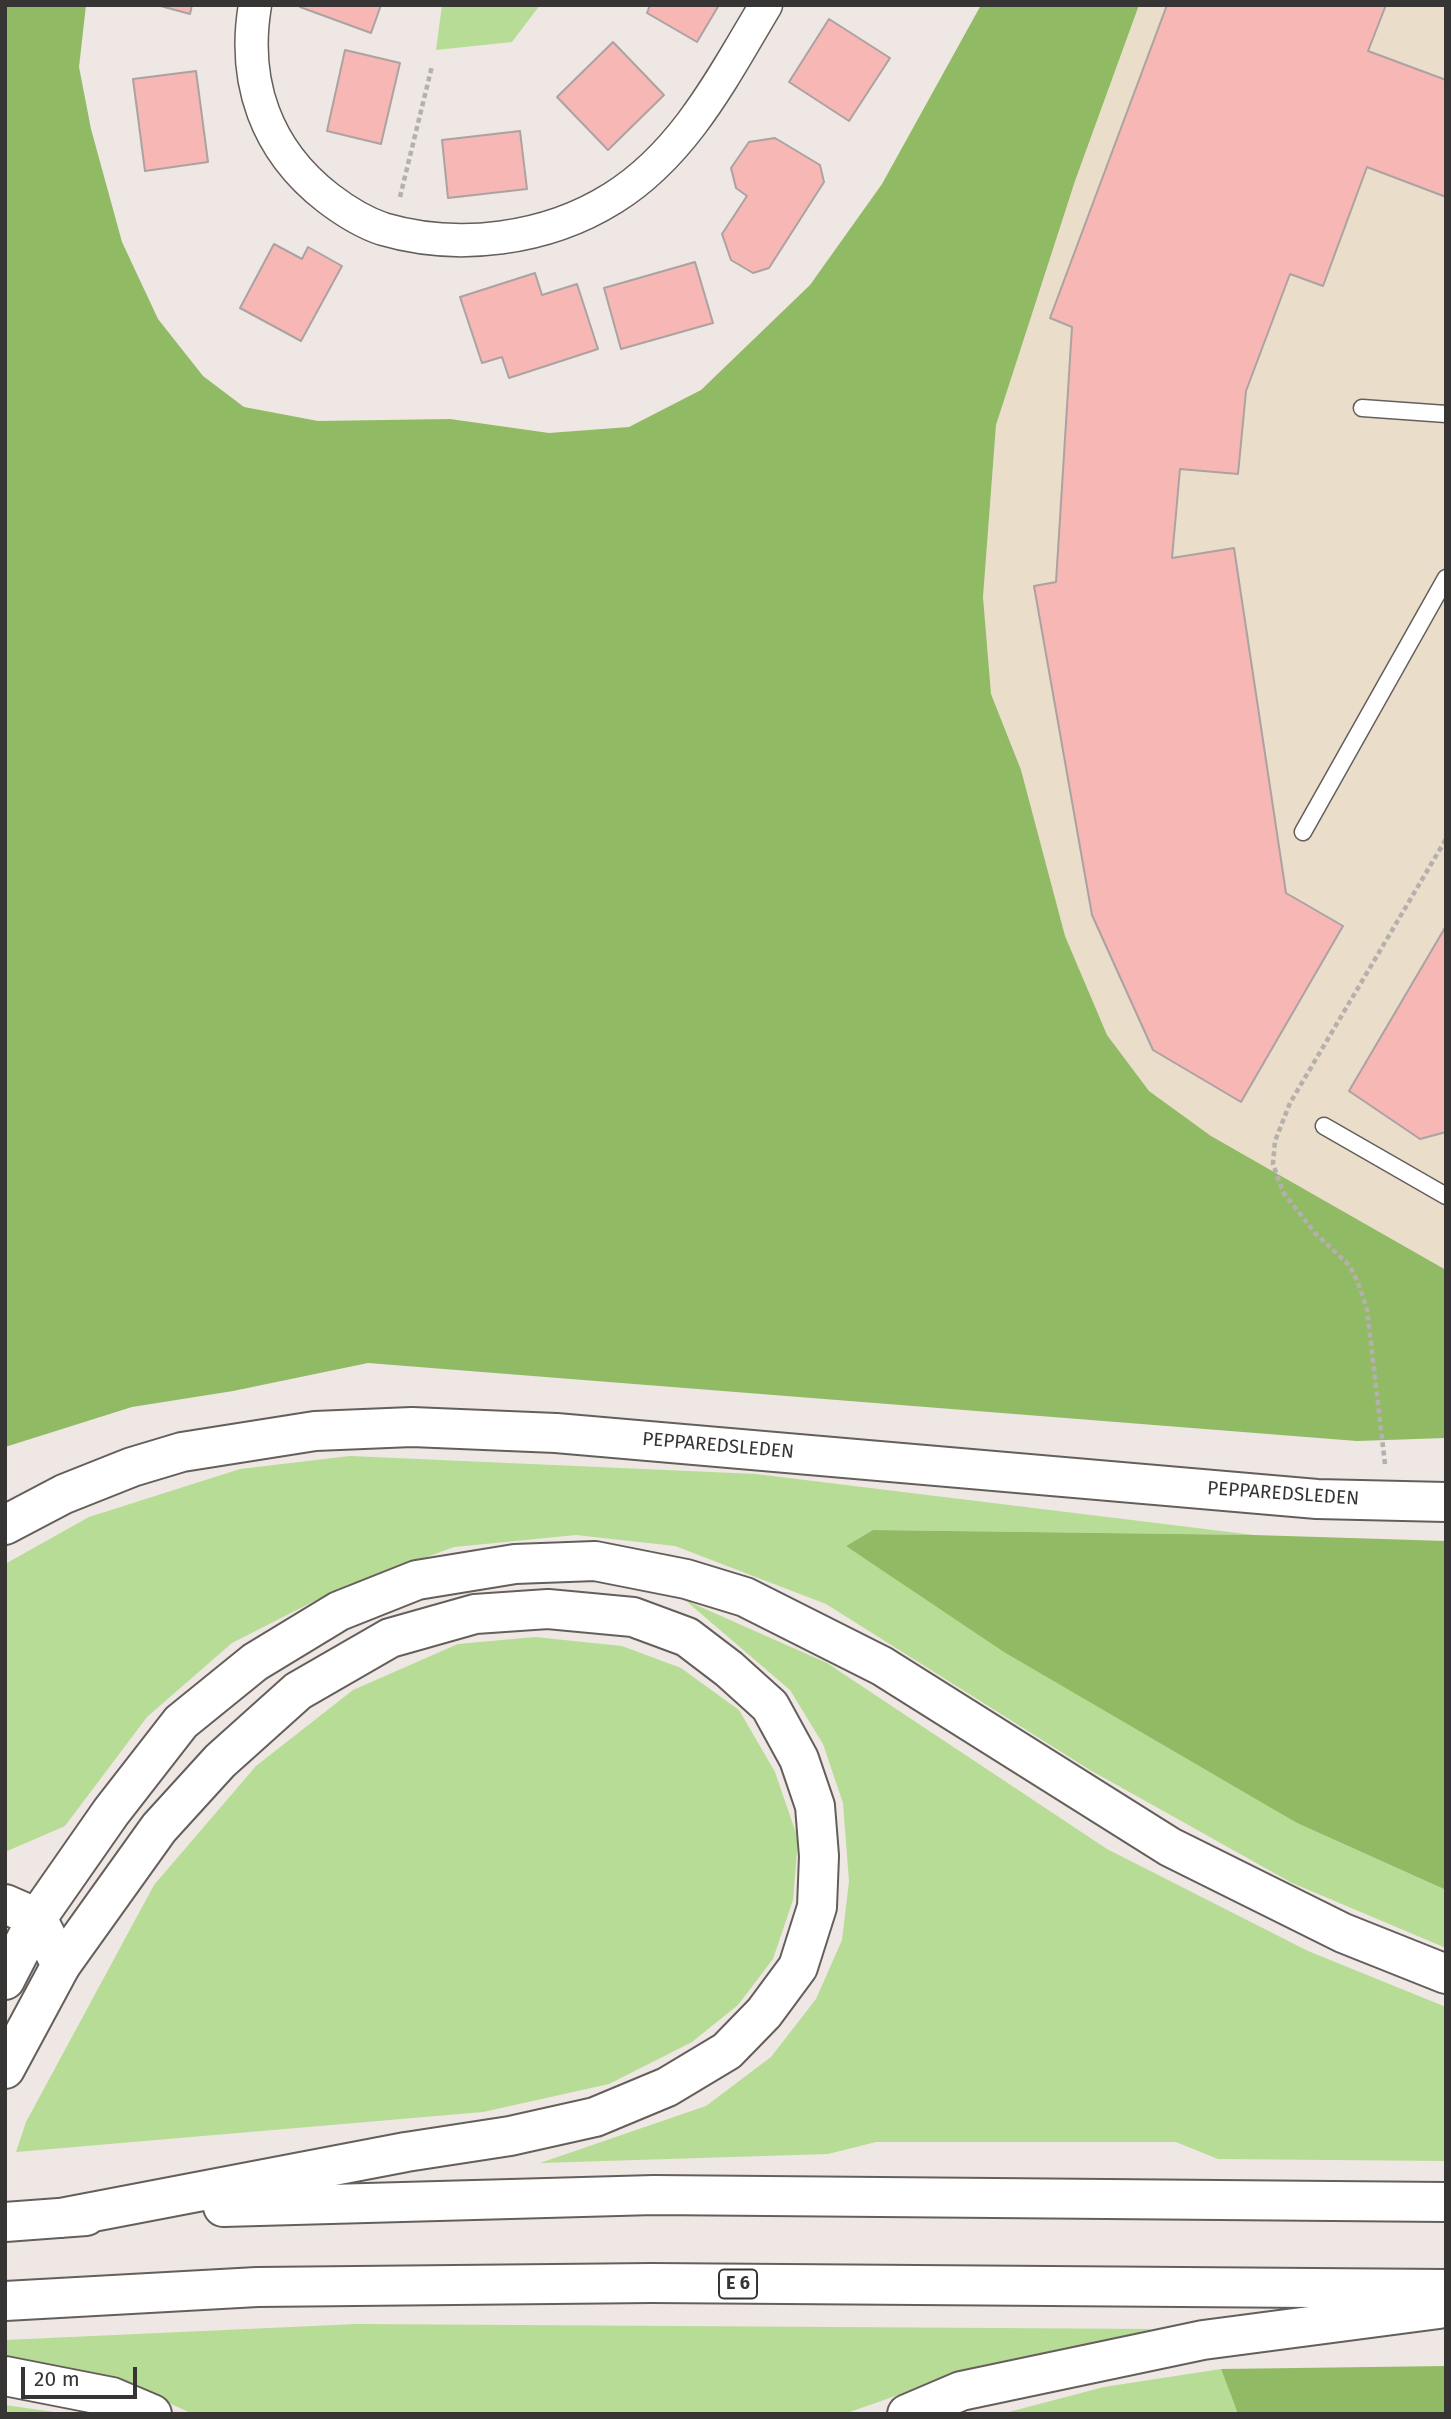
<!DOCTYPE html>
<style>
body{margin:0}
#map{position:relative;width:1451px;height:2419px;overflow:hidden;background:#eee7e3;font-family:"Fira Sans",sans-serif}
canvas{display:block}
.frame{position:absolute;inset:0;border:7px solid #373533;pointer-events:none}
.scale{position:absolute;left:21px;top:2367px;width:116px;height:32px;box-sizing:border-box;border:4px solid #373533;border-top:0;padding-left:9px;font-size:21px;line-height:24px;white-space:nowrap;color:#373533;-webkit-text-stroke:5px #fff;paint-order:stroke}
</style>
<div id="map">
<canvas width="1451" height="2419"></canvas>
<div class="frame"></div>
<div class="scale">20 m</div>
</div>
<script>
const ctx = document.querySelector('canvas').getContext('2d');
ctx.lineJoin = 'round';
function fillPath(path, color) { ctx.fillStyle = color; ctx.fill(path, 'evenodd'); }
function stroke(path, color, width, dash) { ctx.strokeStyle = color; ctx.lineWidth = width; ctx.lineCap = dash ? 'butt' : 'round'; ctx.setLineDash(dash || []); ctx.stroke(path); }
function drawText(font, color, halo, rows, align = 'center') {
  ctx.font = font + ' "Fira Sans",sans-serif'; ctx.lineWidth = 5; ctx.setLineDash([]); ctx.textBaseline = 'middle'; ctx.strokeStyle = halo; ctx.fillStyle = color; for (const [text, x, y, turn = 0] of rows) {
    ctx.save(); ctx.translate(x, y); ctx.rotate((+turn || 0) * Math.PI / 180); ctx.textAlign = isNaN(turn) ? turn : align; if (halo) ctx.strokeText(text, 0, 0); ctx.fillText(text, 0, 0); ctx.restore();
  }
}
const industrial = new Path2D(`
 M1139 5H1446V1270L1211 1136 1149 1091 1107 1035 1065 936 1021 770 991 694 983 597 996 425 1075 181Z`);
const green = new Path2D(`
 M442 5H540L512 42 436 50Z
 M350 1456 756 1474 1254 1535 873 1530 846 1546 1297 1823 1446 1890V1948L1292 1883 1090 1770 826 1604 675 1546 576 1535 454 1547 332 1592 232 1643 147 1717 65 1826 5 1852V1564L89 1517 240 1469Z
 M685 1600 827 1663 1107 1849 1308 1951 1446 2007V2161L1218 2159 1176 2142H876L828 2154 540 2163 706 2106 771 2057 816 1999 842 1940 849 1881 843 1803 823 1744 790 1690Z
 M535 1637 622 1646 681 1668 739 1710 775 1772 798 1839 793 1900 773 1959 738 2005 692 2042 609 2084 483 2112 16 2152 26 2122 154 1885 256 1766 353 1690 458 1644Z
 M357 2324 1153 2329 944 2379 844 2414H193L141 2390 5 2355V2340Z
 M1221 2369 1238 2414H1001L1104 2387Z
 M5 2405 68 2414H5Z`);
const forest = new Path2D(`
 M5 5H86L79 67 91 129 122 242 158 319 203 376 244 407 318 421 450 419 549 433 629 427 701 390 810 285 882 184 981 5H1139L1075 181 996 425 983 597 991 694 1021 770 1065 936 1107 1035 1149 1091 1211 1136 1446 1270V1438L1357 1441 368 1363 233 1391 132 1407 5 1447Z
 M873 1530 1254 1535 1446 1541V1890L1297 1823 1004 1652 846 1546Z
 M1446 2366V2414H1238L1221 2369Z`);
const building = new Path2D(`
 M157 5H192L190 14Z
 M301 5H381L371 33 300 7Z
 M650 5H719L697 42 647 13Z
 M1167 5H1386L1368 51 1446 80V197L1367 167 1323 286 1290 274 1246 391 1238 474 1180 469 1172 558 1234 548 1286 893 1343 926 1241 1102 1153 1050 1092 915 1034 586 1056 582 1072 327 1050 318Z
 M829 19 890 58 849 121 789 82Z
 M613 42 664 95 608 150 557 97Z
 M345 50 400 63 381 144 327 131Z
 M196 71 208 162 145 171 133 79Z
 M520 131 527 189 448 198 442 140Z
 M775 138 820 165 824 182 769 268 753 273 731 260 722 234 747 196 736 188 731 168 749 142Z
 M274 244 302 259 308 247 342 266 301 341 240 308Z
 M695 262 713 323 621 349 604 288Z
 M535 273 542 295 577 284 598 349 509 378 502 357 482 363 460 297Z
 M1446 926V1132L1420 1139 1349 1091Z`);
const path = new Path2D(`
 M400 197 432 66
 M1385 1464 1367 1309 1358 1283 1350 1266 1315 1233 1283 1192 1273 1164 1275 1141 1290 1103 1446 839`);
const lane = new Path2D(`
 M1362 408 1446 414
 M1303 832 1446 578
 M1324 1126 1446 1196`);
const street = new Path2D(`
 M255 5C242 82 266 150 328 198 345 211 362 222 383 229 458 251 546 240 613 198 685 153 724 75 766 5`);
const secondary = new Path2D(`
 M5 1525 64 1494 132 1467 182 1452 315 1431 412 1427 556 1433 1317 1499 1446 1502
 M5 1904 37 1918 61 1965
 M5 1980 37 1918
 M5 2069 61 1965`);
const highway = new Path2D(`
 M37 1918 111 1812 181 1722 255 1662 339 1611 417 1580 515 1564 595 1561 686 1579 745 1597 882 1666 1170 1847 1343 1933 1446 1974
 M61 1965 159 1828 220 1761 298 1691 390 1638 475 1614 548 1609 633 1617 687 1637 729 1669 770 1706 799 1759 815 1806 819 1856 817 1907 798 1967 764 2013 727 2051 667 2087 595 2117 510 2136 406 2152 61 2218
 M223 2207 654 2195 1446 2202
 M5 2222 86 2216
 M5 2301 257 2287 652 2283 1446 2289
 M5 2376 112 2397 152 2414
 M907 2414 961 2391 1203 2340 1439 2309`);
const shields = [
 [738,2284,38]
];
const shieldNames = [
 ["E 6",738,2284]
];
const streetNames = [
 ["PEPPAREDSLEDEN",718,1446,5],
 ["PEPPAREDSLEDEN",1283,1494,4]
];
fillPath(industrial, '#eaddc9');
fillPath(green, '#b7dc95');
fillPath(forest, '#90ba64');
fillPath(building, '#f7b7b5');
stroke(building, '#aba2a2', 2);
stroke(lane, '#655f5c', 19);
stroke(street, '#655f5c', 35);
stroke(secondary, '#655f5c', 42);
stroke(highway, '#655f5c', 42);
stroke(path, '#b6b0ad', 4.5, [5, 3.5]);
stroke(lane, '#fff', 16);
stroke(street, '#fff', 32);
stroke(secondary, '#fff', 38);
stroke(highway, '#fff', 38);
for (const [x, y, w] of shields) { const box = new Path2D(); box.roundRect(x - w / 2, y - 14.5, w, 29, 5); ctx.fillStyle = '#fff'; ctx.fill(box); stroke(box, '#373533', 2); }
drawText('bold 18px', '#373533', null, shieldNames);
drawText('19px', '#373533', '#fff', streetNames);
</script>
